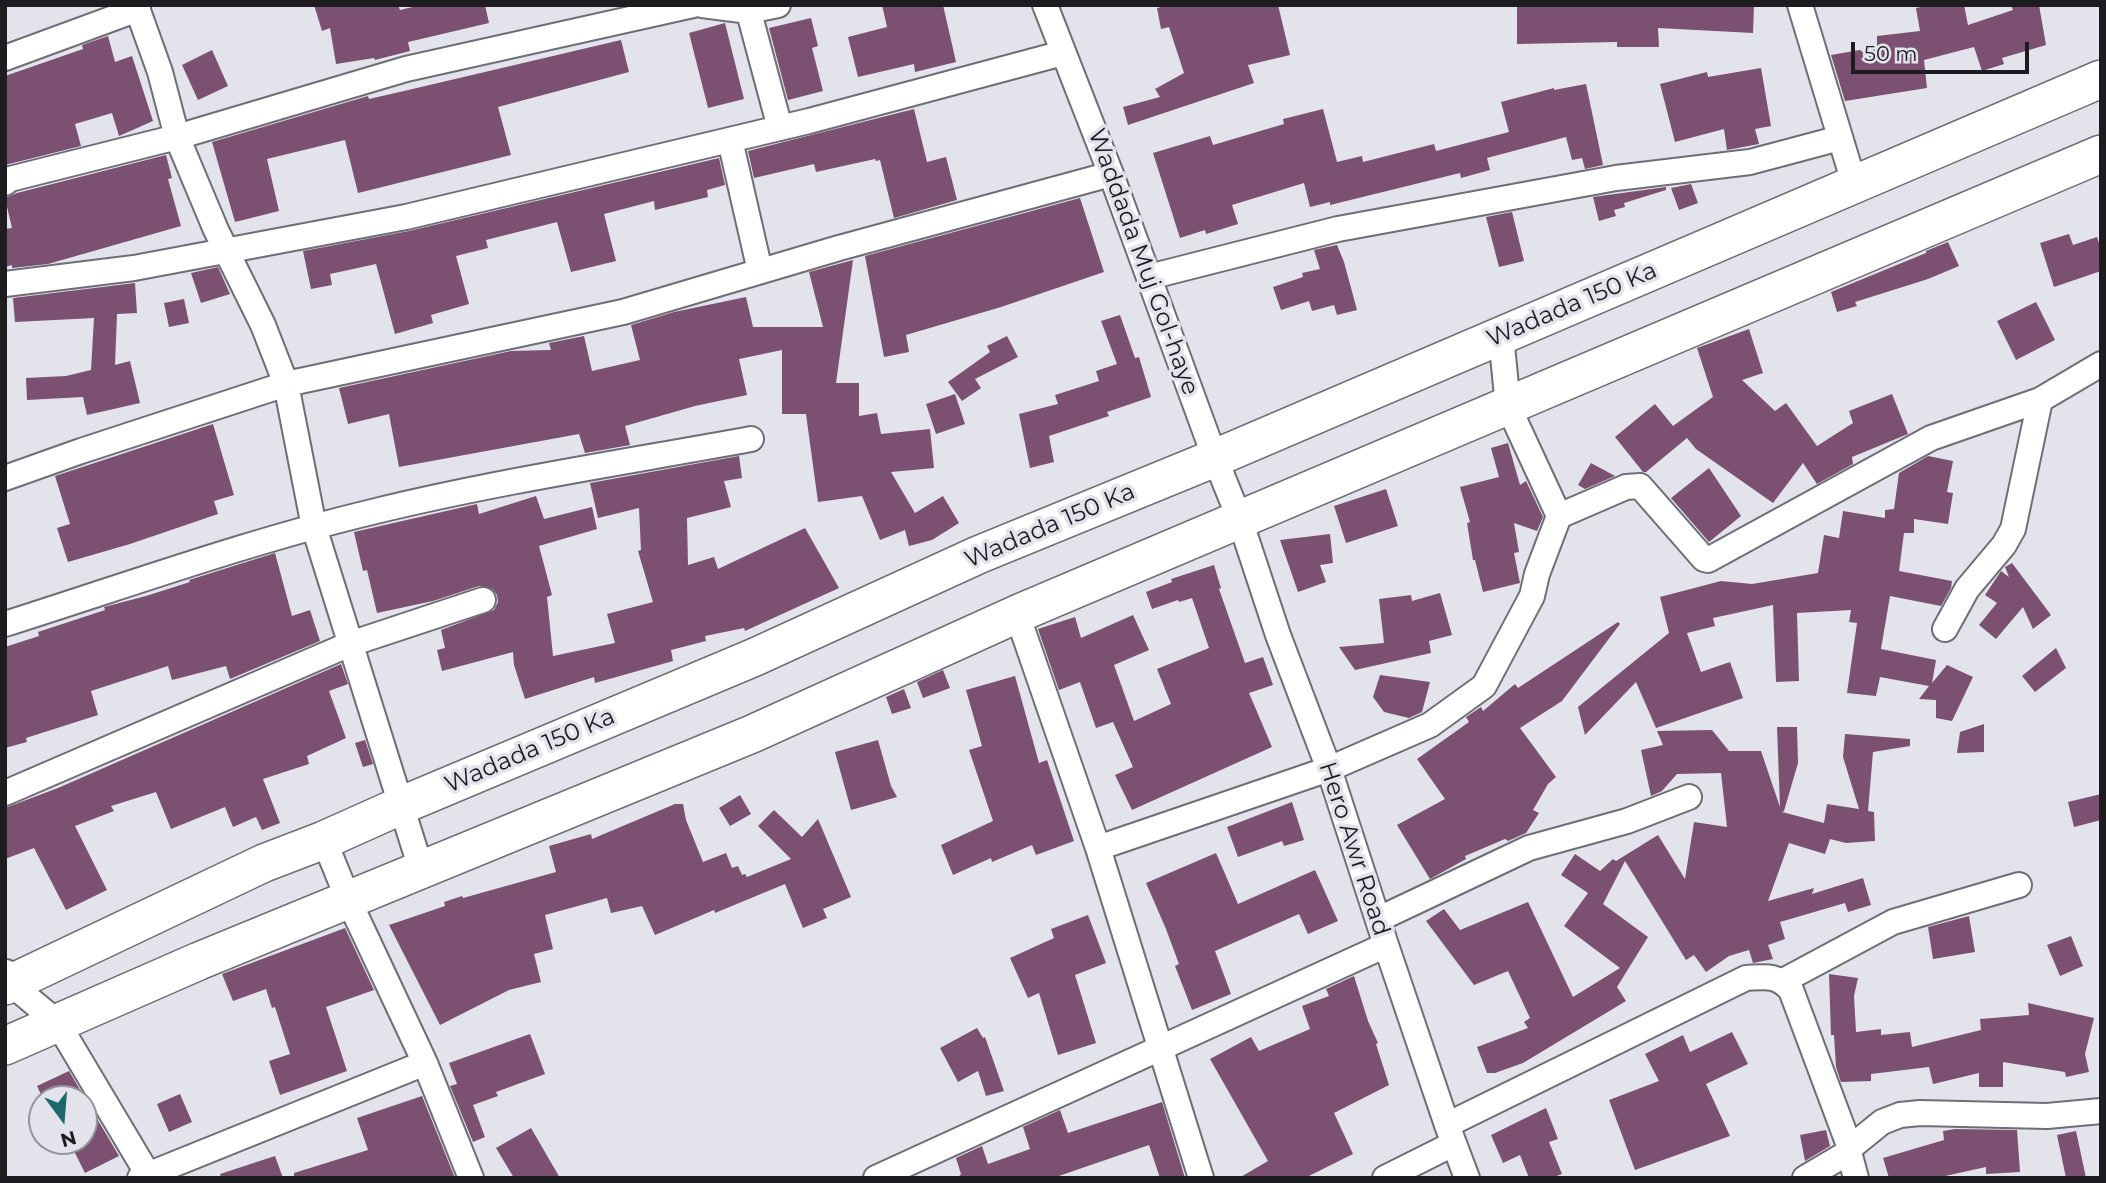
<!DOCTYPE html>
<style>
body{margin:0}
#map{position:relative;width:2106px;height:1183px;overflow:hidden;background:#e3e3ec;font-family:Montserrat,sans-serif}
canvas{display:block}
.frame{position:absolute;inset:0;border:7px solid #1d1d21;pointer-events:none}
.north{position:absolute;left:28px;top:1085px;width:70px;height:70px;box-sizing:border-box;background:#e3e3ec;border:2px solid #94949b;border-radius:50%;rotate:164deg;font-size:19px;font-weight:700;line-height:28px;text-align:center;color:#1d1d21}
.north::after{content:'';display:block;margin:auto;width:24px;height:32px;background:#1c696d;clip-path:polygon(50% 0,100% 100%,50% 72%,0 100%)}
.scale{position:absolute;left:1851px;top:42px;width:178px;height:32px;box-sizing:border-box;border:4px solid #1d1d21;border-top:0;padding-left:9px;font-size:21px;line-height:24px;white-space:nowrap;color:#1d1d21;-webkit-text-stroke:5px #e3e3ec;paint-order:stroke}
</style>
<div id="map">
<canvas width="2106" height="1183"></canvas>
<div class="frame"></div>
<div class="north">N</div>
<div class="scale">50 m</div>
</div>
<script>
const ctx = document.querySelector('canvas').getContext('2d');
ctx.lineJoin = 'round';
function fillPath(path, color) { ctx.fillStyle = color; ctx.fill(path, 'evenodd'); }
function stroke(path, color, width, dash) { ctx.strokeStyle = color; ctx.lineWidth = width; ctx.lineCap = dash ? 'butt' : 'round'; ctx.setLineDash(dash || []); ctx.stroke(path); }
function drawText(font, color, halo, rows, align = 'center') {
  ctx.font = font + ' Montserrat,sans-serif'; ctx.lineWidth = 7; ctx.setLineDash([]); ctx.textBaseline = 'middle'; ctx.strokeStyle = halo; ctx.fillStyle = color; for (const [text, x, y, turn = 0] of rows) {
    ctx.save(); ctx.translate(x, y); ctx.rotate((+turn || 0) * Math.PI / 180); ctx.textAlign = isNaN(turn) ? turn : align; if (halo) ctx.strokeText(text, 0, 0); ctx.fillText(text, 0, 0); ctx.restore();
  }
}
const building = new Path2D(`
 M314 5H398L400 10 421 5H485L489 23 408 42 410 51 375 60 374 58 336 64 330 28 322 31Z
 M882 5H943L956 62 915 72 914 64 858 77 848 37 887 27Z
 M1169 5H1278L1290 55 1248 65 1254 83 1128 125 1123 107 1160 97 1155 89 1184 73 1169 27 1161 29 1157 8Z
 M1617 5H1754L1753 33 1658 28 1659 47H1617V42L1517 44V7Z
 M1932 5H1964L1968 25 2013 10 2011 5H2039L2046 45 2002 58 2004 64 1982 71 1974 47 1924 60 1927 88 1845 101 1831 55 1877 47V36L1920 31 1916 8Z
 M811 18 818 46 812 48 823 91 788 100 769 28Z
 M725 23 744 99 708 108 689 33Z
 M108 36 115 62 132 56 153 121 119 136 112 113 75 124 81 146 5 165V76L83 49 82 45Z
 M621 40 629 72 498 107 511 155 358 193 345 140 267 159 279 211 235 222 212 142 368 96 369 99 404 91Z
 M212 50 228 86 198 100 182 65Z
 M1761 68 1771 126 1755 129 1759 144 1727 150 1724 129 1675 142 1660 84 1707 72 1708 77Z
 M1586 84 1603 165 1585 169 1582 158 1572 160 1566 137 1487 158 1490 170 1461 178 1460 173 1330 205V202L1310 207 1304 183 1232 205 1238 224 1206 234 1205 230 1180 238 1153 153 1210 136 1213 145 1284 124 1283 119 1323 109 1337 162 1362 156 1363 162 1434 144 1436 151 1509 132 1501 102 1554 88V90Z
 M914 109 927 162 946 157 957 200 894 218 880 160 876 161 875 159 816 172 814 164 754 178 748 151Z
 M166 155 172 178 168 179 181 226 48 264 12 268V265L5 267V229L12 228 5 198 17 193Z
 M719 158 725 185 707 190 708 197 655 210 654 201 604 214 616 261 571 272 557 222 486 240 488 248 456 256 469 304 431 315 433 323 395 334 376 264 330 274 332 285 311 289 303 251 409 231Z
 M1691 184 1698 203 1679 210 1671 188Z
 M1666 187V190L1624 203 1625 207 1614 210 1616 216 1599 221 1593 197Z
 M1080 198 1104 272 1001 307 906 335 909 352 884 357 865 256Z
 M1512 212 1524 261 1499 267 1486 217Z
 M2069 234 2073 245 2097 237 2101 249V271L2054 287 2040 243Z
 M1948 242 1959 266 1928 279 1855 302 1857 306 1837 312 1831 292 1926 253V251Z
 M1337 245 1344 262 1357 310 1337 315 1334 305 1312 311 1309 301 1281 310 1273 287 1303 277 1302 273 1320 269 1314 250Z
 M853 260 836 383H859V416L877 413 881 434 930 429 934 468 891 472 915 513 943 496 959 523 932 540 909 546 905 530 880 540 862 496 818 502 806 414H782V350L739 359 747 395 695 406 625 426 630 445 585 453 579 434 399 467 389 414 348 424 339 388 511 351 551 350 549 343 584 336 592 371 640 360 631 325 674 312 746 297 753 327H823L809 272Z
 M218 267 230 294 201 303 191 273Z
 M135 283 137 313 117 314 115 365 130 361 140 403 87 415 83 397 27 400 26 378 66 376 91 370 94 318 15 322 13 298Z
 M184 299 189 323 169 327 164 303Z
 M2036 302 2055 340 2016 360 1997 321Z
 M1120 315 1135 358 1139 357 1151 397 1107 412 1109 416 1049 436 1054 462 1030 468 1019 414 1058 404 1055 395 1099 381 1096 371 1117 364 1101 321Z
 M1749 329 1763 373 1742 380 1775 411 1786 403 1817 446 1853 423 1849 411 1892 394 1908 434 1852 457 1853 464 1817 484 1803 463 1773 503 1696 449 1687 438 1646 472H1643L1615 437 1655 404 1673 426 1713 397 1697 348Z
 M1007 336 1018 357 975 379 981 388 962 401 948 382 990 352 987 346Z
 M955 394 965 424 936 434 926 404Z
 M213 424 234 495 214 501 218 514 130 544 68 562 57 528 70 524 55 476Z
 M1508 443 1520 485 1526 481 1543 517 1537 531 1514 523 1519 552 1514 553 1520 583 1483 592 1475 560H1473L1467 523 1470 522 1460 487 1499 477 1491 448Z
 M739 456 742 478 724 481 731 507 687 518 688 565 714 557 718 569 805 528 839 588 745 631 744 628 705 636 706 641 671 650 673 661 595 683 594 677 525 699 514 665 513 652 442 671 437 650 445 648 441 630 494 610 498 602 497 595 492 589 479 586 433 601 377 613 367 570 363 571 354 532 477 504 479 514 536 496 544 519 592 507 597 529 539 546 552 595 547 597 553 656 615 643 607 614 653 602 638 551 641 550 639 508 598 518 590 483Z
 M1928 456 1953 461 1947 492 1953 493 1948 524 1914 519V533H1904L1899 571 1952 581 1951 588 1941 606 1890 596 1881 649 1936 660 1932 683 1947 665 1973 677 1952 721 1936 718V700L1919 699 1929 686 1880 677 1876 696 1847 693 1857 623 1849 622 1851 610 1797 613 1799 681 1776 682 1773 605 1713 618 1715 626 1687 633 1701 672 1730 662 1743 698 1656 728 1636 682 1585 735 1578 707 1669 633 1660 597 1721 581 1752 584 1818 573 1824 535 1839 538 1843 511 1885 518V510L1894 509 1899 473Z
 M1591 463 1615 476 1585 489 1578 485Z
 M1709 468 1741 516 1709 542 1671 498Z
 M1386 489 1398 526 1346 543 1334 506Z
 M1330 534 1333 563 1320 565 1326 582 1298 592 1280 540Z
 M275 553 292 616 310 610 320 641 230 679 226 666 172 680 168 666 91 691 98 715 26 738 27 742 5 748V647L39 636 38 632 105 610 104 607 146 596 190 582 189 580Z
 M2012 563 2051 615 2033 629 2023 607 1996 639 1979 625 1997 603 1985 595 2001 571 2009 577 2005 567Z
 M1214 565 1221 588 1219 589 1245 663 1263 657 1273 685 1249 693 1272 747 1132 810 1115 775 1133 767 1113 722 1096 728 1080 682 1059 690 1038 629 1075 617 1081 638 1133 615 1149 650 1114 665 1134 721 1171 704 1157 669 1209 648 1192 598 1179 602 1178 600 1152 609 1146 592 1172 582 1171 579Z
 M1440 593 1452 635 1429 641 1431 653 1355 670 1339 647 1384 643 1379 599 1411 595 1412 601Z
 M1618 622 1620 624 1562 701 1520 728 1556 777 1548 784 1533 810 1539 813 1526 833 1508 841 1505 839 1465 856 1466 859 1430 879 1397 825 1445 799 1417 759 1469 722 1466 717 1481 707 1483 711 1515 684 1518 688Z
 M2056 648 2066 668 2035 692 2022 676Z
 M341 664 348 684 329 691 346 738 307 756 309 764 263 779 280 823 262 830 256 817 233 827 225 807 171 829 156 792 111 806 114 811 75 826 107 890 66 910 34 848 5 859V808L58 788Z
 M943 670 950 688 923 698 917 682Z
 M1380 675 1430 682 1422 712 1409 718 1384 712 1373 697Z
 M1015 676 1039 763 1047 760 1074 841 1036 855 1032 845 992 862 991 858 953 875 941 845 993 821 969 750 982 746 966 690Z
 M904 689 911 708 892 714 886 697Z
 M1984 724V752L1957 753 1960 732Z
 M1777 727H1797L1798 763 1784 811 1782 812 1824 823 1827 804 1859 809 1843 757 1845 734 1910 739V746L1873 752 1868 811 1874 812 1875 841 1846 843 1830 839 1825 854 1789 843 1768 901 1814 888 1812 894 1863 878 1871 905 1848 912 1845 903 1780 922 1785 939 1768 945 1773 959 1753 963 1749 950 1729 956 1706 972 1694 955 1686 960 1625 861 1603 904 1648 937 1617 987 1626 1001 1523 1063 1495 1073H1487L1477 1047 1528 1028 1524 1022 1530 1018 1508 971 1474 985 1426 921 1444 909 1460 930 1528 902 1573 997 1620 968 1564 926 1588 893 1561 875 1575 854 1600 871 1613 859 1616 861 1658 835 1685 879 1694 822 1727 827 1721 773 1677 774 1662 791 1651 796 1641 750 1663 745 1657 731 1712 730 1729 751H1761L1780 807Z
 M365 740 373 764 363 767 355 743Z
 M878 740 891 786 897 797 851 810 835 752Z
 M2101 794V820L2074 827 2068 802Z
 M740 795 751 814 730 826 719 808Z
 M1292 802 1304 840 1284 846 1282 841 1238 857 1227 827Z
 M675 804H683L686 820 703 862 726 853 732 868 738 866 742 875 745 874 747 877 791 859 758 826 774 810 802 837 818 819 851 897 823 909 827 918 803 928 785 884 715 913 714 910 655 935 642 906 611 913 607 898 545 915 553 949 534 954 541 982 509 990 440 1025 389 925 445 906 444 902 462 896 463 898 556 872 549 846 591 834 592 839Z
 M1216 853 1238 904 1315 870 1338 921 1308 934 1299 914 1215 951 1231 994 1192 1010 1175 966 1179 964 1166 929 1146 883Z
 M1088 915 1106 963 1075 975 1096 1043 1058 1055 1039 993 1028 998 1010 958 1054 938 1051 929Z
 M1969 916 1975 952 1933 959 1928 927Z
 M345 928 374 990 326 1007 347 1071 280 1095 269 1061 290 1054 275 1007 272 1008 266 989 233 1001 222 974Z
 M2071 936 2083 966 2060 976 2047 945Z
 M1829 974 1858 978 1854 996 1856 1032 1881 1029V1035L1910 1032 1912 1047 1981 1030 1980 1019 2029 1015 2028 1003 2094 1018 2085 1054 2089 1072 2066 1077 2065 1072 2003 1062V1087H1979V1073L1933 1084 1929 1067 1871 1074V1081L1841 1082 1836 1067 1834 1035H1831Z
 M1354 976 1368 1021 1378 1043 1376 1044 1389 1085 1334 1113 1353 1154 1305 1178H1239L1268 1161 1210 1059 1251 1037 1259 1051 1310 1029 1302 1006 1329 996 1326 989Z
 M977 1028 983 1038 985 1037 1004 1091 986 1096 978 1071 958 1082 940 1048Z
 M1732 1032 1748 1064 1706 1084 1730 1136 1635 1170 1609 1100 1659 1081 1645 1054 1683 1035 1690 1052Z
 M530 1034 545 1074 496 1092 498 1096 473 1105 485 1137 473 1142 450 1086 457 1084 449 1063Z
 M69 1071 119 1156 85 1173 69 1141H84V1099H43L37 1086Z
 M180 1094 192 1122 169 1132 157 1104Z
 M422 1096 455 1178H294V1173L368 1150 357 1118Z
 M1162 1102 1185 1178H1160L1149 1145 1053 1178H958L961 1174 956 1158 982 1146 988 1164 1030 1149 1023 1127 1060 1110 1068 1133Z
 M1546 1108 1558 1139 1549 1142 1562 1174 1551 1178H1529L1520 1155 1503 1163 1491 1135Z
 M531 1128 560 1178H514L496 1148Z
 M1955 1129 2017 1130 2020 1172 1986 1174V1167L1936 1178H1889L1883 1158 1944 1140 1943 1131Z
 M1826 1130 1830 1146 1805 1161 1800 1135Z
 M2076 1131 2086 1178H2066L2057 1135Z
 M275 1156 283 1178H221L220 1174Z`);
const street = new Path2D(`
 M136 5 160 72 177 137 216 230 263 325 286 384 314 527 421 869
 M702 5 749 11 778 5
 M747 5 780 128
 M1045 5 1111 174 1215 458 1240 520 1278 635 1329 769 1386 945 1447 1125 1467 1178
 M1800 5 1854 183
 M5 58 138 9
 M730 140 760 271
 M5 183 10 179 177 137 406 69 693 5
 M1149 277 1338 229 1616 178 1750 162 1840 138
 M5 284 134 268 406 217 809 121 1063 53
 M5 478 81 451 286 384 623 312 839 248 1111 174
 M1559 516 1626 487 1640 486 1704 559 1708 560 1931 438 2040 400 2101 364
 M1017 614 1098 848 1201 1178
 M5 624C128 585 250 541 376 511 499 481 626 462 751 439
 M1945 629 1967 589 2004 545 2013 529 2040 400
 M5 793 350 644 483 600
 M324 840 348 899 425 1063 471 1178
 M1098 848 1329 769 1430 725 1484 686 1532 596 1537 574 1559 516 1508 406 1501 336
 M1379 919 1529 848 1627 821 1689 797
 M6 972 10 983 57 1022 150 1178
 M1783 981 1893 922 2019 885
 M1447 1125 1746 978C1766 977 1776 974 1791 990L1850 1148
 M1849 1152 1856 1178
 M140 1178 425 1063
 M876 1178 1386 945
 M1385 1178 1453 1144
 M1805 1178 1849 1152 1850 1148 1882 1122 1900 1115 1920 1113 2047 1116 2101 1111`);
const secondary = new Path2D(`
 M5 986 264 863 324 840 400 806 755 657 978 555 1215 458 2101 79
 M5 1046 199 961 752 734 1017 614 2101 154`);
const streetNames = [
 ["Waddada Muj Gol-haye",1143,262,70],
 ["Wadada 150 Ka",1572,305,-23],
 ["Wadada 150 Ka",1050,526,-23],
 ["Wadada 150 Ka",530,751,-23],
 ["Hero Awr Road",1354,849,72]
];
fillPath(building, '#7b5070');
stroke(street, '#6e6e76', 28);
stroke(secondary, '#6e6e76', 40);
stroke(street, '#fff', 24);
stroke(secondary, '#fff', 37);
drawText('24px', '#1d1d21', '#e3e3ec', streetNames);
</script>
